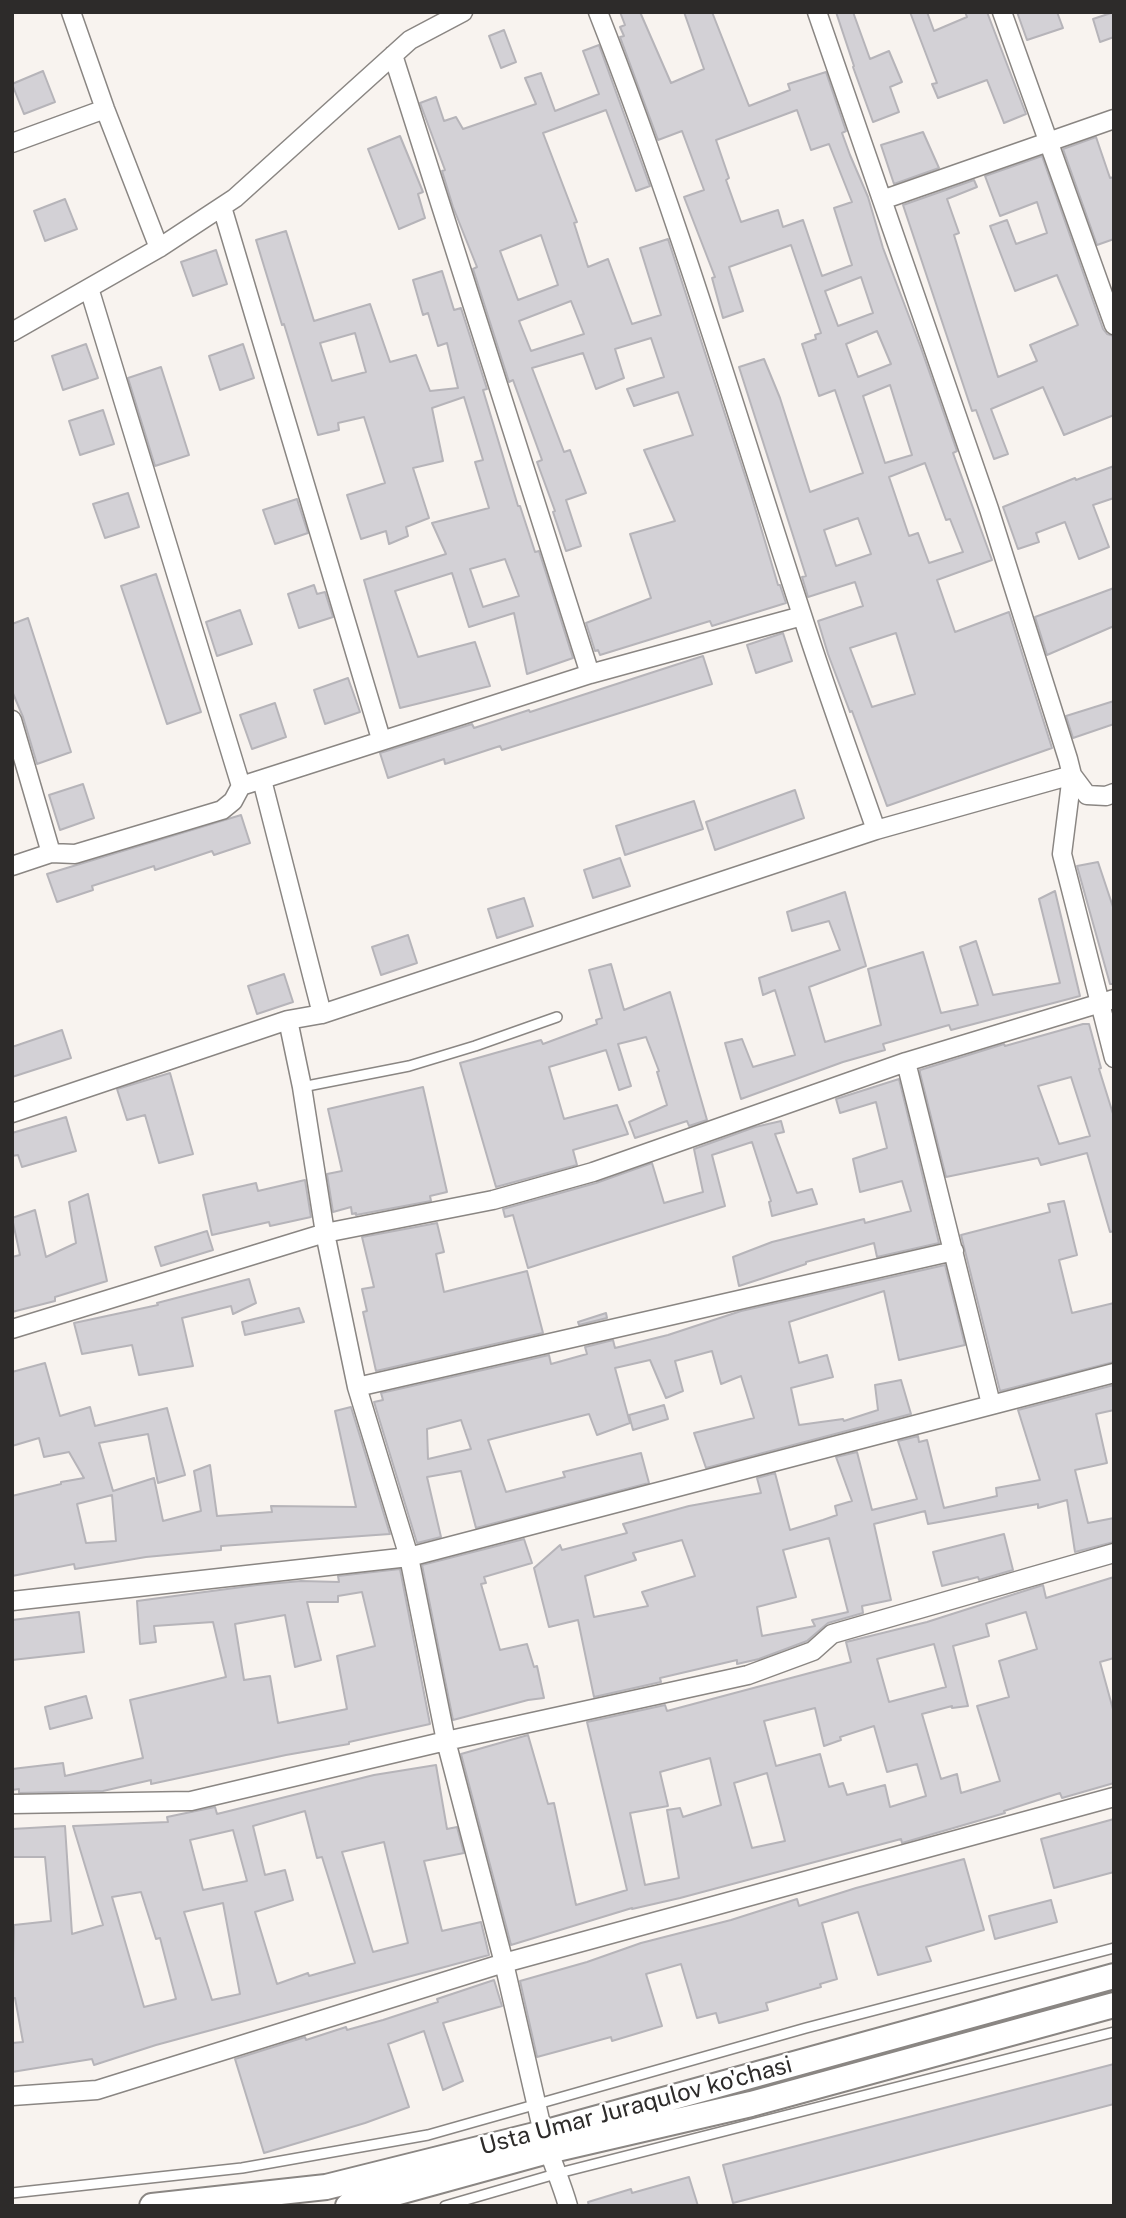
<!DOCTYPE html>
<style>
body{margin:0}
#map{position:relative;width:1126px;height:2218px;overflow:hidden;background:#f8f3ef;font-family:"Public Sans",sans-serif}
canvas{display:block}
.frame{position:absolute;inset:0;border:14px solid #2d2b2a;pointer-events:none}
</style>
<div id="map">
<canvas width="1126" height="2218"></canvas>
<div class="frame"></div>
</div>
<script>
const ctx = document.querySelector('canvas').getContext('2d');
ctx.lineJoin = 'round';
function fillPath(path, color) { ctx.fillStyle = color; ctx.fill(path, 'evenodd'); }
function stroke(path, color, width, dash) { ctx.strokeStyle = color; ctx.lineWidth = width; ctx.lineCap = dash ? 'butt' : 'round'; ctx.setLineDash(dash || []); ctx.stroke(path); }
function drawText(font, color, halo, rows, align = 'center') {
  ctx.font = font + ' "Public Sans",sans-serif'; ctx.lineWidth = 5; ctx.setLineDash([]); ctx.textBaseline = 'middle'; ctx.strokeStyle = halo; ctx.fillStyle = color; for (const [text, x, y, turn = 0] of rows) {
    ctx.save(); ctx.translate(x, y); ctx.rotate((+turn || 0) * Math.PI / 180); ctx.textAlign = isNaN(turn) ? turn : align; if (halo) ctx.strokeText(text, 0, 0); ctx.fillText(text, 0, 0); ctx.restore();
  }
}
const building = new Path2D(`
 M620 12H640L671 83 704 69 684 12H712L749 106 790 90 788 84 826 72 846 131 842 133 850 155 868 197 883 248 921 348 957 451 953 453 992 560 937 580 955 632 1009 612 1052 748 887 806 852 711 850 712 828 654 818 621 863 606 855 582 808 597 802 577 806 576 739 367 764 359 780 398 810 492 863 473 835 390 819 396 802 344 816 339 815 335 821 333 791 245 729 267 743 311 723 318 712 278 715 277 684 197 704 190 682 131 658 140 620 37 624 36 620 27 625 25ZM797 110 811 150 829 144 852 202 834 208 852 265 822 276 803 220 783 227 778 210 741 222 726 180 729 178 716 140ZM861 277 873 313 838 326 825 291ZM877 331 891 364 858 377 846 344ZM890 385 912 455 885 463 863 396ZM925 463 946 520 950 519 963 552 929 563 918 533 909 536 889 477ZM858 518 871 554 836 566 824 530ZM896 633 915 694 872 707 850 648Z
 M836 12H853L870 59 889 51 902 82 890 87 899 112 873 122 853 67 854 66Z
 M910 12H927L934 31 967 17 965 12H987L1026 114 1004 123 987 80 938 98 932 84 937 83Z
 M1017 12H1057L1063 28 1027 40Z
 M1114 12V37L1100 42 1093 19Z
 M504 30 516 62 501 68 489 36Z
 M599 45 650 186 636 191 606 110 543 133 577 222 574 223 588 267 608 259 632 324 661 315 640 248 668 239 750 491 778 585H780L786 603 712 626 710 621 600 655 598 650 595 651 586 623 651 598 630 534 675 521 644 450 693 435 678 392 634 406 627 389 664 377 651 338 615 349 624 378 596 389 583 353 532 368 564 452 570 450 586 493 566 500 581 546 566 551 553 512 555 511 537 462 542 460 513 380 509 382 473 269 477 267 453 207 442 171 445 170 420 103 436 97 444 121 456 117 463 129 536 104 525 78 541 73 555 111 599 94 583 51ZM541 235 558 285 518 300 500 251ZM571 301 584 334 531 351 519 321Z
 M43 71 55 102 24 114 12 84Z
 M923 132 939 168 894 184 881 145Z
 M400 136 423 192 418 194 425 218 399 229 368 149Z
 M1096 137 1110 178 1114 177V239L1097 245 1063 149Z
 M1042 156 1103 329 1107 334 1114 336V415L1064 435 1043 387 991 409 1008 454 994 459 976 410 972 411 903 205 974 180 977 187 947 199 959 233 954 235 998 377 1037 361 1030 345 1078 325 1057 275 1015 291 990 226 1007 220 1016 244 1047 233 1037 202 1000 216 985 176Z
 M65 199 77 229 45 241 34 211Z
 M286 231 314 321 370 304 390 362 416 355 430 391 458 388 447 343 438 346 428 313 423 315 413 280 442 271 454 310 461 308 487 389 483 390 518 506H520L535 552 539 551 573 658 527 674 514 613 469 627 452 573 395 591 418 657 475 642 490 686 400 708 364 580 446 554 432 523 489 508 475 462 483 460 464 397 432 408 443 461 413 468 429 518 406 527 408 536 389 544 386 531 361 539 347 495 385 483 364 417 338 423 339 430 318 435 284 324 282 325 256 240ZM355 333 366 372 332 381 320 343ZM505 559 519 596 483 607 470 569Z
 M216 250 227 284 193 296 181 262Z
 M86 344 98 378 63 390 52 356Z
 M243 344 254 378 220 390 209 356Z
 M161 367 189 455 155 466 128 378Z
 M103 410 114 444 80 455 69 421Z
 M1114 466V498L1093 505 1109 547 1079 559 1065 522 1036 533 1039 542 1018 549 1003 507 1075 478 1076 480Z
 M128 493 139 527 105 538 93 504Z
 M297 499 308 533 275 544 263 510Z
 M156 574 201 712 167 724 121 586Z
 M314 585 317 594 325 592 333 617 299 628 288 594Z
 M1114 588V626L1047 655 1035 617Z
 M240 610 252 644 217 656 206 622Z
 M28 618 71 752 37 764 23 717 12 691V624Z
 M783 633 792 661 756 673 747 645Z
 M703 656 712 684 502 750 500 746 445 764 444 759 388 778 380 753 472 724 474 728 529 710 530 712Z
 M348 678 360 712 325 724 314 690Z
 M1114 701V724L1073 738 1066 716Z
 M275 703 286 737 252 749 240 715Z
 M83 784 94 818 60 830 49 795Z
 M795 790 804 818 715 850 706 822Z
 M694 801 703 829 625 855 616 826Z
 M241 815 250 843 214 855 212 851 155 870 154 866 92 886 93 890 57 902 47 874Z
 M620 858 630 886 593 898 584 870Z
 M1098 862 1114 910V984H1110L1077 866Z
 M1055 891 1080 996 951 1030 949 1025 883 1044 885 1050 843 1062 741 1099 725 1043 742 1039 753 1067 795 1055 775 990 763 995 759 978 840 950 829 921 792 931 787 912 845 892 866 966 809 987 825 1042 881 1025 868 969 923 952 941 1013 978 1005 960 947 976 941 993 995 1060 983 1039 899Z
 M524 898 533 926 497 938 488 909Z
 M408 935 417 963 381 975 372 947Z
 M611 964 624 1010 670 992 707 1120 689 1126 687 1121 635 1138 629 1122 667 1105 657 1072 659 1071 646 1037 618 1044 631 1086 619 1090 606 1050 549 1067 564 1119 617 1105 628 1134 573 1150 577 1165 496 1187 460 1063 541 1040 543 1044 597 1024 596 1020 602 1018 589 970Z
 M284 974 293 1002 257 1014 248 986Z
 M1083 1024H1089L1101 1068 1099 1069 1114 1117V1231L1110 1232 1087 1153 1041 1165 1038 1158 946 1177 920 1073V1070L1004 1044 1005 1046ZM1071 1077 1090 1136 1059 1144 1038 1086Z
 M62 1030 71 1058 12 1077V1047Z
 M170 1073 193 1154 159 1163 145 1115 127 1120 117 1089Z
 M899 1079 939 1243 877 1257 874 1243 806 1262V1264L739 1286 733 1257 772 1242 864 1219 865 1223 911 1211 902 1181 860 1192 853 1159 887 1148 876 1102 840 1113 836 1099Z
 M423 1087 447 1192 430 1196 431 1201 356 1215V1213L352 1214 351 1207 333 1212 327 1174 342 1171 328 1109Z
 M66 1117 76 1151 22 1167 18 1155 12 1156V1133Z
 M781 1121 784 1132 775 1134 797 1193 812 1189 817 1204 772 1216 769 1202 771 1201 752 1142 712 1155 725 1206 528 1268 513 1215 505 1217 503 1209 596 1183 652 1163 664 1203 703 1192 694 1149 755 1127Z
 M305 1180 311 1217 270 1226 269 1222 212 1235 203 1195 256 1183 258 1191Z
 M88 1194 107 1281 55 1297V1301L12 1312V1257L20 1255 12 1218 35 1210 46 1257 76 1243 69 1202Z
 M1064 1201 1077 1255 1059 1260 1072 1313 1114 1303V1362L1000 1391 961 1235 1050 1212 1048 1204Z
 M437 1223 444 1252 436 1254 444 1292 527 1271 543 1333 376 1371 363 1312 367 1311 362 1289 374 1287 362 1237Z
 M207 1231 213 1250 161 1266 155 1247Z
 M945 1265 965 1345 899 1360 884 1291 789 1322 799 1363 827 1355 833 1377 791 1388 799 1425 843 1419 844 1421 878 1410 875 1385 901 1380 911 1414 706 1468 694 1433 754 1418 741 1376 721 1384 712 1351 675 1361 683 1391 666 1398 650 1360 615 1368 630 1423 597 1435 589 1414 488 1440 506 1492 565 1477 563 1472 641 1453 649 1483 476 1528 461 1471 427 1477 441 1537 417 1543 374 1402 383 1400 381 1393 549 1355 551 1364 587 1354 585 1347 613 1340 615 1348 668 1335 741 1311ZM461 1420 471 1449 428 1459 427 1429Z
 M249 1279 256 1303 233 1314 231 1306 182 1318 193 1366 139 1375 132 1345 82 1354 74 1323 158 1305 157 1303Z
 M299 1308 304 1322 245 1335 242 1322Z
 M606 1313 607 1318 579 1325 578 1322Z
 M45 1363 60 1416 90 1407 95 1426 167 1408 185 1475 158 1483 148 1434 99 1443 113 1491 154 1478 163 1521 201 1511 194 1471 210 1465 217 1516 272 1512 271 1506 356 1507 335 1411 351 1407 390 1534 221 1546V1550L146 1557 75 1569 74 1564 12 1576V1496L61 1484V1482L84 1478 69 1452 44 1457 39 1438 12 1446V1372ZM112 1495 116 1541 86 1543 77 1504Z
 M1114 1385V1410L1096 1414 1107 1463 1075 1470 1088 1523 1114 1518V1542L1075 1552 1067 1500 1038 1508V1504L928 1524 925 1511 874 1524 891 1600 862 1606 863 1613 828 1623 807 1641 759 1659 737 1664V1660L660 1678 661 1682 594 1697 578 1620 549 1627 534 1568 560 1545 562 1550 627 1533 623 1524 689 1506 761 1493 757 1478 775 1473 790 1530 823 1520 837 1515 835 1506 852 1501 836 1457 857 1452 872 1510 917 1499 898 1441 918 1436 919 1442 927 1440 944 1508 997 1496 996 1488 1040 1480 1018 1410ZM829 1538 848 1612 812 1620 815 1626 762 1636 757 1607 796 1597 783 1550ZM682 1540 695 1576 642 1592 648 1606 594 1617 585 1576 636 1560 633 1553Z
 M664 1405 668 1419 633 1430 629 1415Z
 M1004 1534 1013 1570 979 1580 978 1577 942 1586 933 1552Z
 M524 1539 532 1563 484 1577 486 1583 481 1584 500 1650 527 1644 534 1667 537 1666 544 1698 528 1700 453 1720 422 1565Z
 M400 1569 430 1724 349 1742V1744L286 1755 151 1784V1780L103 1791 19 1793V1789L12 1790V1769L63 1763 65 1776 143 1758 130 1700 226 1677 213 1622 154 1626 156 1642 140 1644 137 1601 257 1585 301 1581 339 1582 338 1576ZM362 1592 375 1646 337 1656 347 1709 278 1723 270 1676 244 1680 235 1624 285 1615 295 1667 321 1660 307 1602H338V1596Z
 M1114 1577V1658L1100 1662 1114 1713V1783L1062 1798 1060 1793 1004 1811 1005 1813 902 1843 901 1839 680 1898 632 1909V1908L511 1945 461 1754 528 1735 548 1804 554 1803 576 1905 627 1890 587 1722 665 1705 667 1711 851 1662 846 1642 927 1622 1043 1585 1046 1598ZM1026 1612 1037 1649 999 1661 1009 1697 977 1706 1000 1781 961 1793 957 1774 941 1779 922 1714 952 1706V1708L968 1706 953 1646 989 1636 986 1624ZM934 1644 946 1687 889 1702 877 1659ZM815 1708 824 1746 841 1740 840 1737 874 1726 887 1772 917 1764 926 1796 890 1807 885 1785 847 1795 843 1783 829 1787 820 1754 776 1766 764 1721ZM710 1758 721 1805 683 1817 680 1808 667 1810 679 1878 645 1885 630 1813 668 1806 660 1772ZM767 1773 785 1841 752 1848 734 1783Z
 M79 1612 84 1652 12 1660V1620Z
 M86 1696 92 1718 50 1729 45 1707Z
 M436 1765 447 1829 457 1827 464 1853 424 1861 442 1931 481 1922 489 1955 156 2045 94 2065 92 2059 12 2072V2043L23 2042 15 1998H12L14 1925 51 1921 45 1857H12V1829L65 1826 72 1934 103 1925 73 1826 168 1822 167 1817 215 1807 217 1814 374 1775ZM305 1811 317 1858 322 1857 355 1963 309 1976 308 1973 277 1984 255 1912 293 1900 285 1870 265 1875 253 1826ZM233 1830 247 1881 203 1890 190 1840ZM384 1842 408 1943 373 1952 342 1852ZM141 1892 156 1939 160 1938 176 1999 144 2007 112 1897ZM223 1903 240 1994 212 2000 184 1912Z
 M1114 1819V1872L1054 1888 1041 1839Z
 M964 1859 984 1930 926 1947 931 1961 878 1975 858 1912 822 1923 837 1979 820 1984 821 1987 766 2003 768 2010 719 2023 716 2013 697 2018 681 1964 646 1974 662 2026 612 2041 611 2037 537 2057 520 1981 587 1962 641 1943 731 1920 797 1899 799 1906 856 1888Z
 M1051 1900 1057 1922 995 1939 989 1916Z
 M494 1980 502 2006 443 2023 463 2081 443 2090 424 2031 388 2044 409 2107 365 2123 264 2153 235 2059 305 2037 306 2040 346 2027 347 2030 383 2020 438 2002 437 1999Z
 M1114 2064V2104L733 2203 723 2165Z
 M689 2177 698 2206H589L588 2202 631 2189 632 2193Z`);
const service = new Path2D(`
 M302 1087 409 1066 475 1046 557 1017
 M12 2193 242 2168 428 2135 806 2028 1114 1948
 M445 2206 559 2173 1114 2032`);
const minor = new Path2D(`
 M71 12 105 109 159 248
 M598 12C676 210 736 413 802 615 825 687 851 758 876 830
 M817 12 989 509 1068 759 1072 775 1062 854 1114 1058
 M1002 12 1114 325
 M393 55 590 674
 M12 143 105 109
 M882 200 1114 119
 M222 207 381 739
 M89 288 241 786
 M12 332 159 248 235 198 410 40 463 12
 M12 720 51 853
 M262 780 322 1014
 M12 866 51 853 75 854 222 810 233 801 241 786 590 674 802 616
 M288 1020 302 1087 325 1233 357 1387 409 1557 446 1741 504 1963 543 2133C550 2158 561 2181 568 2206
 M906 1062 991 1404
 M12 1113 288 1020 322 1014 876 830 1072 775 1087 795 1106 796 1114 793
 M12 1329 325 1233 493 1200 593 1172 906 1062 1114 999
 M357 1387 954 1251
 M12 1601 409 1557 1114 1373
 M12 1804 191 1801 446 1741 748 1675 813 1651 832 1634 1114 1553
 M12 2096 97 2090 504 1963 1114 1797`);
const secondary = new Path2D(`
 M152 2206 326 2187 543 2133 1114 1976
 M348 2206 548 2151 751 2104 1114 2005`);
const streetNames = [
 ["Usta Umar Juraqulov ko'chasi",636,2106,-15]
];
fillPath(building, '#d3d1d6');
stroke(building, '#b6b4b9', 2);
stroke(service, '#8a8683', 12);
stroke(minor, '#8a8683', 21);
stroke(secondary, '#8a8683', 28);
stroke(service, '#fff', 9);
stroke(minor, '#fff', 18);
stroke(secondary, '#fff', 24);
drawText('24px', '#2d2b2a', '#fff', streetNames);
</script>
